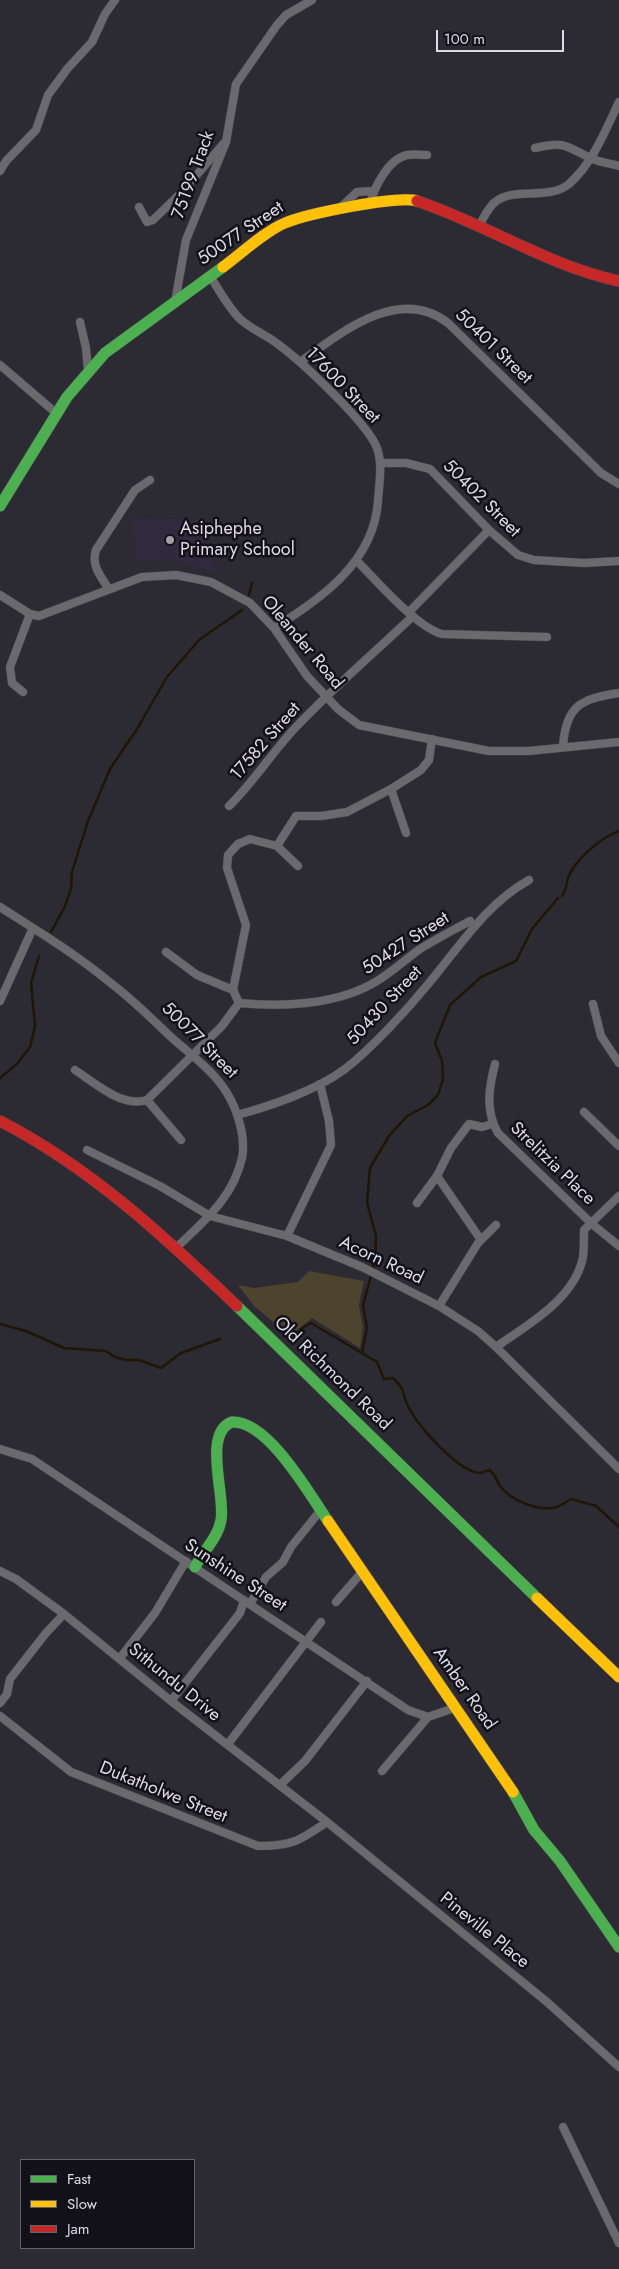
<!DOCTYPE html>
<style>
body{margin:0}
#map{position:relative;width:619px;height:2269px;overflow:hidden;background:#2c2a32;font-family:Jost,sans-serif}
canvas{display:block}
.legend{position:absolute;left:20px;top:2159px;width:175px;height:90px;box-sizing:border-box;background:#121018;border:1px solid #64616a;margin:0;padding:6px 9px;list-style:none;font-size:15px;color:#dedbe6}
.legend li{display:flex;align-items:center;gap:10px;height:25px}
.legend b{width:25px;border:1px solid #64616a}
.scale{position:absolute;left:436px;top:30px;width:128px;height:22px;box-sizing:border-box;border:2px solid #dedbe6;border-top:0;padding-left:6px;font-size:15px;line-height:18px;white-space:nowrap;color:#dedbe6;-webkit-text-stroke:4px #121018;paint-order:stroke}
</style>
<div id="map">
<canvas width="619" height="2269"></canvas>
<ul class="legend">
<li><b style="height:6px;background:#4caf50"></b>Fast</li>
<li><b style="height:6px;background:#ffc107"></b>Slow</li>
<li><b style="height:6px;background:#c62828"></b>Jam</li>
</ul>
<div class="scale">100 m</div>
</div>
<script>
const ctx = document.querySelector('canvas').getContext('2d');
ctx.lineJoin = 'round';
function fillPath(path, color) { ctx.fillStyle = color; ctx.fill(path, 'evenodd'); }
function stroke(path, color, width, dash) { ctx.strokeStyle = color; ctx.lineWidth = width; ctx.lineCap = dash ? 'butt' : 'round'; ctx.setLineDash(dash || []); ctx.stroke(path); }
function drawText(font, color, halo, rows, align = 'center') {
  ctx.font = font + ' Jost,sans-serif'; ctx.lineWidth = 5; ctx.setLineDash([]); ctx.textBaseline = 'middle'; ctx.strokeStyle = halo; ctx.fillStyle = color; for (const [text, x, y, turn = 0] of rows) {
    ctx.save(); ctx.translate(x, y); ctx.rotate((+turn || 0) * Math.PI / 180); ctx.textAlign = isNaN(turn) ? turn : align; if (halo) ctx.strokeText(text, 0, 0); ctx.fillText(text, 0, 0); ctx.restore();
  }
}
const built = new Path2D(`
 M131 517 198 520 217 567 218 574 172 559 137 561Z`);
const green = new Path2D(`
 M309 1271 364 1281 359 1305 363 1327 360 1348 312 1318 290 1336 254 1306 238 1285 254 1288 298 1282Z`);
const stream = new Path2D(`
 M249 595 252 583
 M562 896C567 889 566 885 568 878 575 859 601 838 619 831
 M51 932 65 906 71 889 72 872 88 821 110 769 137 729 167 677 199 640 242 610
 M0 1078 17 1064 30 1047 35 1026 31 983 39 956
 M0 1324 26 1331 64 1348 106 1351 115 1357 126 1360H139L161 1368 181 1353 220 1339
 M292 1340 302 1328 311 1323 377 1362 384 1379 393 1378C406 1391 401 1390 407 1404 416 1424 456 1470 479 1473 481 1473 486 1471 490 1470 496 1476 496 1480 500 1486 511 1501 540 1512 557 1507 562 1505 566 1502 571 1499L596 1506 619 1527
 M362 1353 367 1328 363 1305 375 1261 376 1236 367 1203 370 1168 389 1136 407 1116 428 1105 438 1095 443 1079 442 1061 435 1043 450 1005 481 977 516 961 532 929 558 898`);
const street = new Path2D(`
 M535 148C563 142 563 144 588 157 597 162 609 163 619 166
 M0 171 6 161 36 130 48 95 68 68 92 42 105 14 115 0
 M370 204C374 188 388 159 407 155 413 154 421 155 427 155
 M139 207 147 222 153 220 184 190 224 143
 M339 209 357 192 373 191
 M480 224C484 217 488 208 495 202 515 186 548 201 569 184 593 163 606 129 619 102
 M210 276C219 290 228 307 240 319 251 329 264 334 275 342 299 359 367 422 377 448 383 465 379 484 378 501 374 562 321 599 274 628
 M175 302 186 240 226 142 236 84 277 25 286 15 312 0
 M80 322 86 348 88 370
 M300 362C342 332 399 285 448 323L601 473 619 484
 M0 365 56 413
 M380 463H406L430 469 489 530 518 555 534 560 584 563 619 561
 M356 560C376 580 416 627 442 634L547 637
 M108 588C100 575 91 565 96 550L135 490 150 480
 M0 595 30 614 39 616 142 577 176 575 211 582 250 603 274 628 307 676 338 709 359 725 489 751H529L619 742
 M409 612 489 530
 M23 692 12 683 10 667 30 614
 M563 746C566 705 581 699 619 693
 M391 789 406 833
 M229 806C254 782 272 752 296 727 333 688 374 653 413 616
 M277 846 296 816H321L347 812 391 789 421 770 429 760 432 739
 M0 907C38 931 77 955 112 984 133 1000 152 1019 171 1037 190 1054 214 1071 227 1093 238 1111 246 1138 242 1158 233 1198 204 1221 176 1248
 M166 952 197 975 233 990
 M0 1001 33 928
 M239 1003C281 1007 332 1005 370 985 389 975 403 961 420 949 436 939 453 930 470 921L473 927
 M239 1003 233 990 246 925 227 868 228 855 238 844 250 839 277 846 298 866
 M593 1004 601 1036 619 1063
 M495 1064C489 1087 485 1111 498 1133L592 1224 619 1246
 M75 1070C95 1083 122 1108 147 1100L222 1026 239 1003
 M147 1100 181 1140
 M584 1112 619 1146
 M237 1115C271 1106 317 1090 345 1069 372 1048 407 1010 429 983 460 946 486 904 529 880
 M87 1150 160 1186 210 1216 287 1236 362 1267 439 1306 478 1331 496 1347 619 1469
 M437 1176 481 1240
 M417 1203 437 1176 451 1148 469 1124 482 1127 492 1124
 M287 1236 331 1145 329 1121 320 1084
 M439 1306 478 1243 496 1225
 M496 1347C527 1325 575 1299 583 1257 584 1249 584 1239 584 1230L619 1196
 M0 1449 32 1459 408 1710 428 1717 454 1708
 M0 1571 16 1579 64 1614 171 1701 327 1822 547 2002 619 2067
 M336 1602 363 1571
 M250 1604 266 1577 283 1562 291 1547 320 1511
 M120 1658 155 1613 186 1561
 M171 1701 240 1613 244 1600
 M0 1703 7 1694 10 1679 46 1633 64 1614
 M0 1716 71 1772 258 1846C292 1846 299 1841 327 1822
 M228 1744 321 1622
 M382 1771 428 1717
 M280 1785 305 1761 367 1681
 M563 2127 619 2243`);
const fast = new Path2D(`
 M0 506 67 397 105 353 223 267
 M237 1306 537 1598
 M195 1567C203 1551 218 1538 221 1520 226 1497 202 1433 232 1422 268 1420 310 1495 328 1521
 M513 1792 534 1830 560 1861 619 1947`);
const slow = new Path2D(`
 M223 267C241 254 265 231 285 223 306 214 398 195 417 201
 M328 1521 513 1792
 M537 1598 619 1677`);
const jam = new Path2D(`
 M417 201C486 224 548 266 619 281
 M0 1121C91 1168 164 1236 237 1306`);
const markers = [
 [170,540,5,"#a09da7"]
];
const streetNames = [
 ["75199 Track",194,175,-70],
 ["50077 Street",241,234,-34],
 ["50401 Street",493,347,44],
 ["17600 Street",342,386,46],
 ["50402 Street",481,499,45],
 ["Oleander Road",302,643,50],
 ["17582 Street",266,742,-49],
 ["50427 Street",406,944,-33],
 ["50430 Street",385,1006,-47],
 ["50077 Street",199,1041,45],
 ["Strelitzia Place",552,1164,44],
 ["Acorn Road",381,1261,25],
 ["Old Richmond Road",332,1374,44],
 ["Sunshine Street",235,1576,33],
 ["Sithundu Drive",174,1683,39],
 ["Amber Road",464,1689,55],
 ["Dukatholwe Street",163,1793,22],
 ["Pineville Place",484,1931,39]
];
const poiNames = [
 ["Asiphephe",180,530],
 ["Primary School",180,551]
];
fillPath(built, '#302a3e');
fillPath(green, '#4e432d');
stroke(stream, '#201604', 2.5);
stroke(street, '#49474e', 9);
stroke(fast, '#49474e', 12);
stroke(slow, '#49474e', 12);
stroke(jam, '#49474e', 12);
stroke(street, '#6a696d', 8);
stroke(fast, '#4caf50', 11);
stroke(slow, '#ffc107', 11);
stroke(jam, '#c62828', 11);
for (const [x, y, r, color] of markers) { const dot = new Path2D(); dot.arc(x, y, r, 0, 2 * Math.PI); ctx.fillStyle = color; ctx.fill(dot); stroke(dot, '#121018', 2); }
drawText('18px', '#dedbe6', '#121018', streetNames);
drawText('18px', '#dedbe6', '#121018', poiNames, 'left');
</script>
